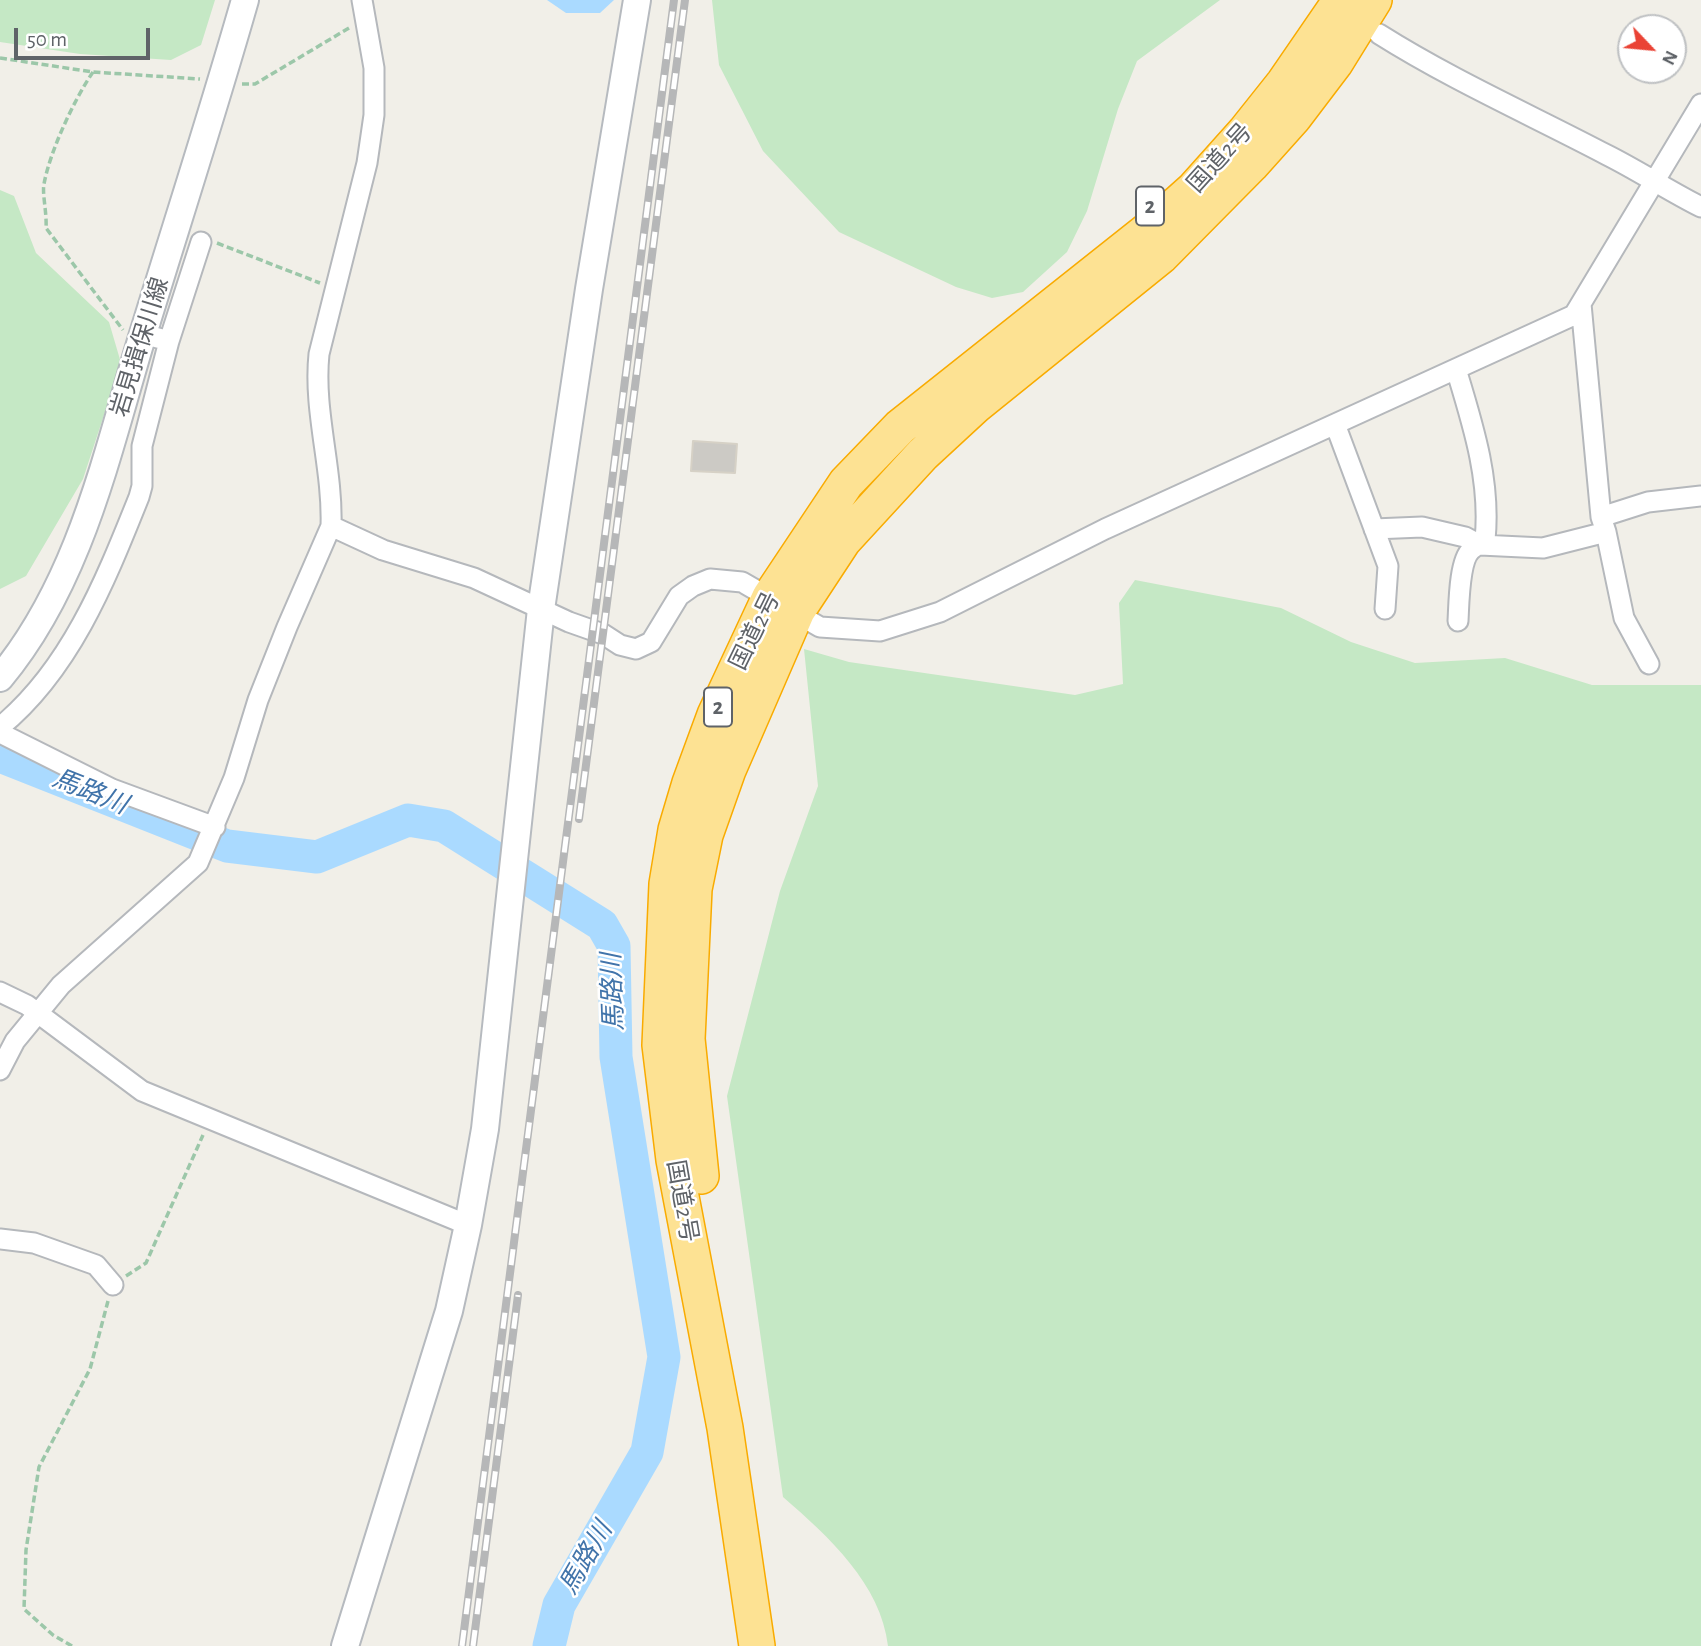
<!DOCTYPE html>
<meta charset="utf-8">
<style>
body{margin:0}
#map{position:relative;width:1701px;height:1646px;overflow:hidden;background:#f1efe8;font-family:"Alegreya Sans",sans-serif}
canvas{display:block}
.north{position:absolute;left:1617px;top:14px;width:70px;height:70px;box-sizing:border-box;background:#fff;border:2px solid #bfc1c3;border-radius:50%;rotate:116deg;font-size:19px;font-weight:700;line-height:28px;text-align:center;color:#5f6368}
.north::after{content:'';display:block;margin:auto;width:24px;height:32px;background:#ea4335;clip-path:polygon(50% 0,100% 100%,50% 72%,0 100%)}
.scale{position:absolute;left:14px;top:28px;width:136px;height:32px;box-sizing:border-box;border:4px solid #5f6368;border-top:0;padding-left:9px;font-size:21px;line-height:24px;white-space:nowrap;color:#5f6368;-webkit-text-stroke:5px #fff;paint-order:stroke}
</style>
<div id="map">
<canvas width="1701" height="1646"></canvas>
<div class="north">N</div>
<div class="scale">50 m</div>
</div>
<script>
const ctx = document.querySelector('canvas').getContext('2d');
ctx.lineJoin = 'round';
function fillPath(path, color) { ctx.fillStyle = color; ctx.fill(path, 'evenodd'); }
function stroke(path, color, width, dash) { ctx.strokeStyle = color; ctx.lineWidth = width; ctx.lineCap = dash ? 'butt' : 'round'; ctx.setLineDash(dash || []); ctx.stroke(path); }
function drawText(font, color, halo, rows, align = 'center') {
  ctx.font = font + ' "Alegreya Sans","Noto Sans JP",sans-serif'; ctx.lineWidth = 5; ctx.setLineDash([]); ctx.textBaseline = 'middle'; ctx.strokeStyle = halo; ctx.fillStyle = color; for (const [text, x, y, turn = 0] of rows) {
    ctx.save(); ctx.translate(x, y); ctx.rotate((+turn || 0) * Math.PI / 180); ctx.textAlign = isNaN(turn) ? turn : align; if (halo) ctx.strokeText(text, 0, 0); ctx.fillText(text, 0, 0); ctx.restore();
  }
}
const green = new Path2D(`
 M0 0H215L201 45 171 60 80 54 0 42Z
 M712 0H1220L1137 61 1118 109 1087 211 1067 252 1023 292 992 298 956 287 839 232 763 151 719 65Z
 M0 190 14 196 36 253 109 322 121 363 83 479 26 576 0 589Z
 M1135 580 1281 608 1351 642 1415 663 1505 658 1592 685H1701V1646H888C881 1584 828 1536 783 1497L727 1096 780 891 818 786 804 649 849 662 1075 695 1123 684 1119 603Z`);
const water = new Path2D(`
 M547 0H614L600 13H566Z`);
const river = new Path2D(`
 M0 756 227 846 317 857 408 820 444 826 602 925 614 946 616 1057 664 1357 647 1452 559 1605 549 1646`);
const building = new Path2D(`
 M693 441 737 444 735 473 691 471Z`);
const path = new Path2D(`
 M0 58 93 72 200 79
 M93 72C74 100 50 151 44 184 42 193 47 213 46 228L123 330
 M242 84H255L349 28
 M217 243 320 283
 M126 1276 146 1263 203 1135
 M72 1646 53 1635 24 1609 26 1550 39 1467 90 1369 108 1301`);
const street = new Path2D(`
 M362 0 374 68V115L367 163 319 354C313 411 333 468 331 526L383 550 474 578 569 622 603 634 620 645 636 649 651 642 679 596 693 586 710 579 742 582 820 627 880 631 940 612 1105 529 1574 315 1701 104
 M1379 34C1452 80 1531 115 1607 155 1639 171 1669 191 1701 207
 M1581 304 1601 517
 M169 341 201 242
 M1456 369C1473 425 1491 481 1485 540 1481 544 1475 546 1471 550 1459 561 1459 604 1458 621
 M1335 424 1388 566 1385 609
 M1374 529 1422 527 1465 537 1480 545 1543 548 1606 532 1601 517 1648 502 1701 496
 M1606 532 1624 618 1649 664
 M0 727C71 669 106 579 139 497L142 486V446L169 341 143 334
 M0 733 112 789 215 827
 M0 992 27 1005 142 1091 468 1225
 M0 1070 15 1041 61 985 198 863 234 778 258 700 287 627 331 526
 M0 1239 34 1243 96 1265 113 1285`);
const secondary = new Path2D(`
 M0 678C81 581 107 452 143 334 177 223 213 112 245 0
 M345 1646 449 1311 468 1225 485 1129 541 609 589 289 637 0`);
const highway = new Path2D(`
 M701 1176 687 1039 694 889 705 835 728 770 797 611 843 541 923 454 975 406 1161 256 1251 165 1294 117 1335 63 1374 0
 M757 1646 725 1428 674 1160 660 1045 667 884 676 830 690 783 715 715 770 597 846 483 900 427 1147 231 1194 189 1245 132 1284 83 1341 0`);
const rail = new Path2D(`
 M579 819 685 0
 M462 1646 674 0
 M473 1646 518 1295`);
const shields = [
 [1150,206,28],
 [718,707,28]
];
const shieldNames = [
 ["2",1150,206],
 ["2",718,707]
];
const streetNames = [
 ["国道2号",1220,158,-48],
 ["岩見揖保川線",140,347,-73],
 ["国道2号",755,631,-64],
 ["国道2号",682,1201,80]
];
const waterNames = [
 ["馬路川",90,792,22],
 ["馬路川",613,992,-92],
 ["馬路川",586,1558,-60]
];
fillPath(green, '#c5e8c5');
fillPath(water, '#aadaff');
stroke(river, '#aadaff', 33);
fillPath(building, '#cccac5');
stroke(building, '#d6d1c6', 2);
stroke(street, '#b5b8bc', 23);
stroke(secondary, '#b6babf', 30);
stroke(highway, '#f9ab00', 38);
stroke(path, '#9cc7a9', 3.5, [7, 3.5]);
stroke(street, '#fff', 19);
stroke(secondary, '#fff', 26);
stroke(highway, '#fde293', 35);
stroke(rail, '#b6b7b8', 8);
stroke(rail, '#fff', 5, [16]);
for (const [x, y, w] of shields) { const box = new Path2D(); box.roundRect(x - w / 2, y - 19.5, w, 39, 5); ctx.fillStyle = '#fff'; ctx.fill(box); stroke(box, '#5f6368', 2); }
drawText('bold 23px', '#5f6368', null, shieldNames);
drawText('24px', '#5f6368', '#fff', streetNames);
drawText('italic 26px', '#4174aa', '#fff', waterNames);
</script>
